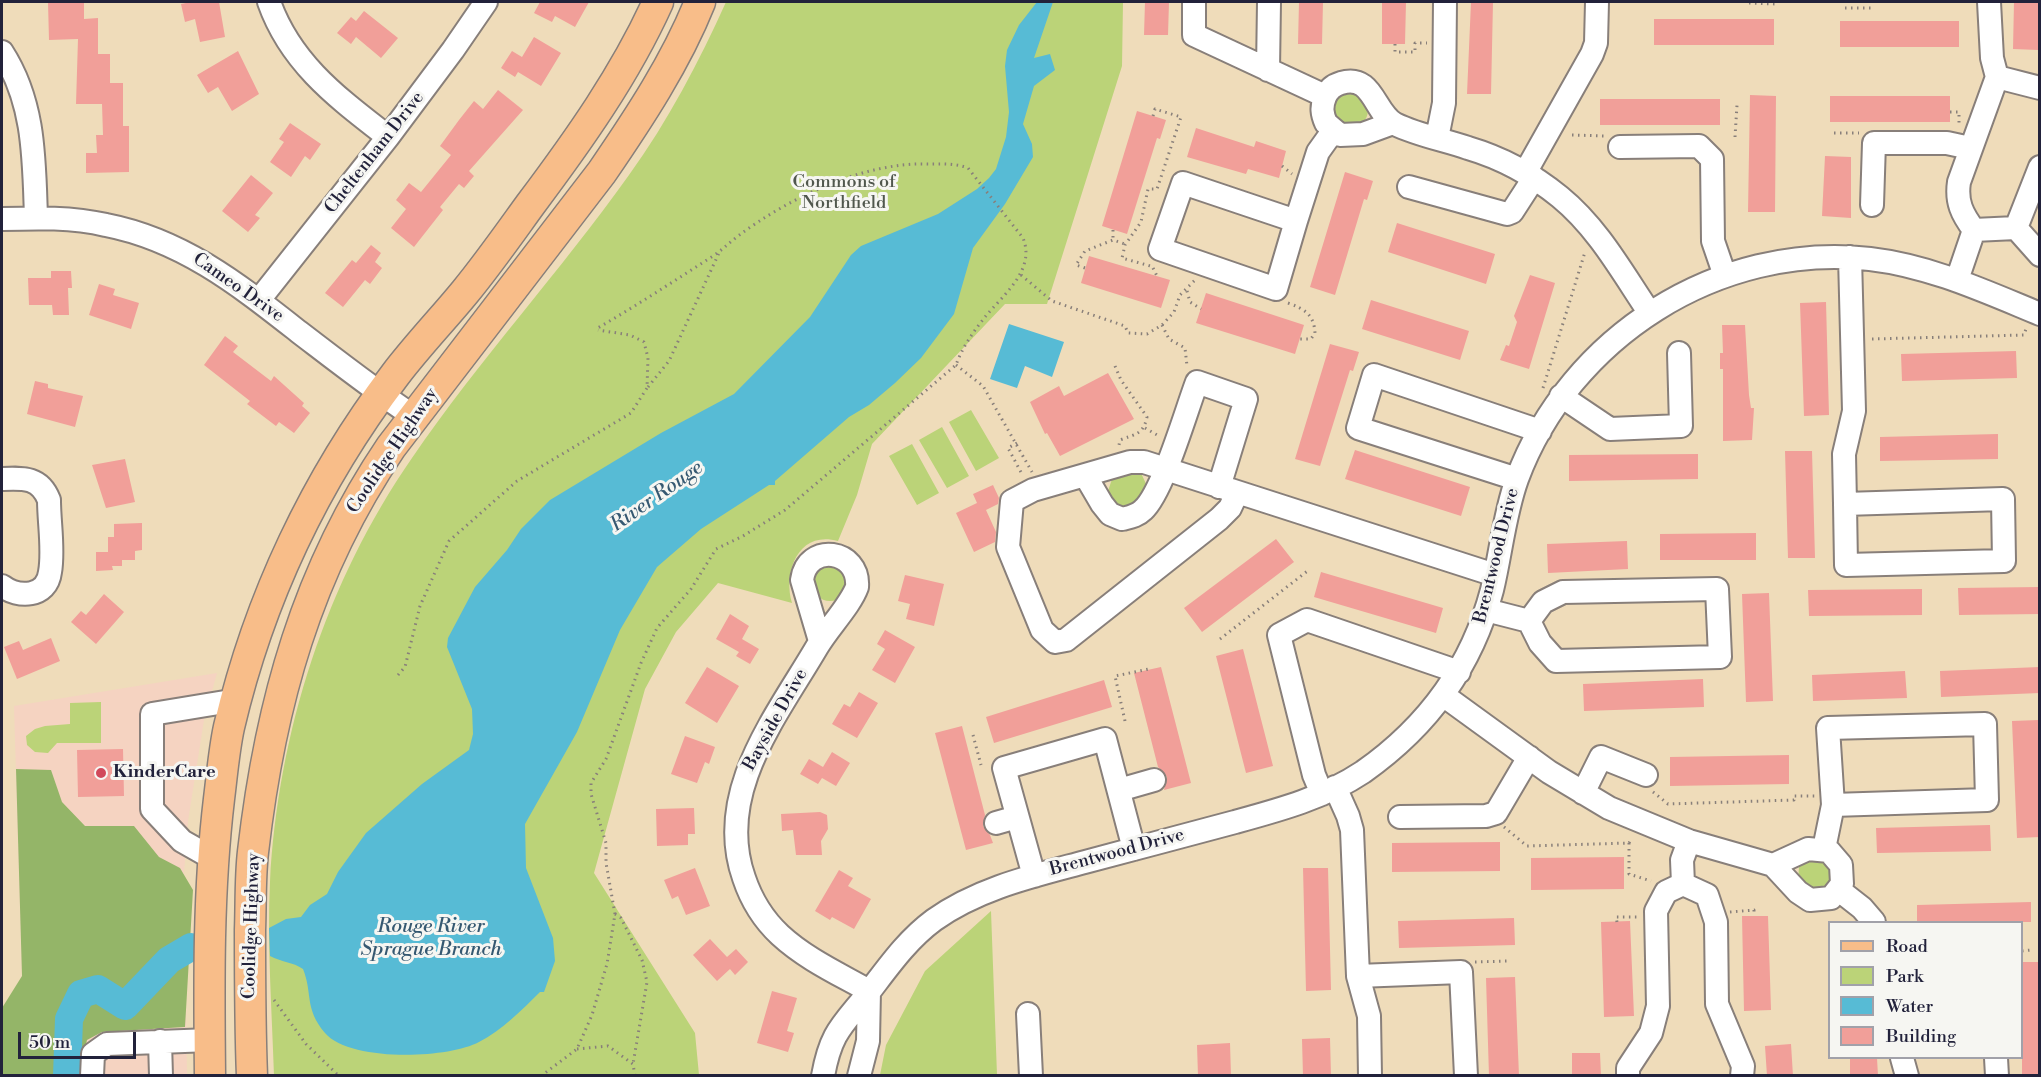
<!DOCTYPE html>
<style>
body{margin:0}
#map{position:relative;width:2041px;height:1077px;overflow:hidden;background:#efdcba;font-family:"Libre Bodoni",serif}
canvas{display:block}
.frame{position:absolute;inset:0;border:3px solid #22223b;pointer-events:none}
.legend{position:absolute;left:1828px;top:921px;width:195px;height:138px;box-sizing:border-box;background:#f6f6f2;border:2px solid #a1a1a9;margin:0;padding:8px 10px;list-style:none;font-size:18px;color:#22223b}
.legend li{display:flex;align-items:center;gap:12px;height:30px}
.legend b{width:30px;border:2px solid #a1a1a9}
.scale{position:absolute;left:18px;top:1032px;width:118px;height:27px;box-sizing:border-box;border:3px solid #22223b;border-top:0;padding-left:8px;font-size:18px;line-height:21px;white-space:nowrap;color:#22223b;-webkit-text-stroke:4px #f6f6f2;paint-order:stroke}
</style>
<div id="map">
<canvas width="2041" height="1077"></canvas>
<div class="frame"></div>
<ul class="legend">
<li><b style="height:8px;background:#f8bd89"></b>Road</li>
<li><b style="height:16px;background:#bbd378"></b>Park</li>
<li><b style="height:16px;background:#57bbd5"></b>Water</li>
<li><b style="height:16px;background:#f19f99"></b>Building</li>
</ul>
<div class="scale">50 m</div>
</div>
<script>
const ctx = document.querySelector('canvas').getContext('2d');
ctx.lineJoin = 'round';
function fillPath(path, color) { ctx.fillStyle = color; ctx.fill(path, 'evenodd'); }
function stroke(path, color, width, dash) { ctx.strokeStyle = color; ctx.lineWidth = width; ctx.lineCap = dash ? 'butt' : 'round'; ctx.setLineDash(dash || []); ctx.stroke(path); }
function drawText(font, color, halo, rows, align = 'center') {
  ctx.font = font + ' "Libre Bodoni",serif'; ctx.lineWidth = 6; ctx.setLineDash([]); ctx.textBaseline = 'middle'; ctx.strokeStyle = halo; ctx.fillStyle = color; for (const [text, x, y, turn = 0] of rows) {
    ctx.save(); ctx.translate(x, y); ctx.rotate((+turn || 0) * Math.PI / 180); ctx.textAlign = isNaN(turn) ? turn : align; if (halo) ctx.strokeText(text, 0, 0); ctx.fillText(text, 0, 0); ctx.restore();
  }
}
const built = new Path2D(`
 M217 673 204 720 188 821 184 873 187 1075 2 1076V1024L22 976 14 706Z`);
const green = new Path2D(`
 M726 2H1123L1122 66 1047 304H1005L872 444 857 495 838 541C798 530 783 572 792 603L718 583 676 632 645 689 594 873 695 1033 699 1075 274 1076C272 1011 267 946 270 882 278 732 326 582 412 458 479 360 560 272 629 175 668 121 699 62 726 2Z
 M1332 110a18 18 0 1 1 36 0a18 18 0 1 1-36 0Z
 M971 410 999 458 976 471 949 422Z
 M942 427 969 476 947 488 919 440Z
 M912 444 939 493 917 505 889 456Z
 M1121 470 1141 473 1147 486 1132 507 1125 509 1112 501 1107 494 1112 479Z
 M812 583a18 18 0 1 1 36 0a18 18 0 1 1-36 0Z
 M101 702V743H57L48 753 35 752 27 745 26 736 35 729 45 726 70 724V703Z
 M1808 857 1831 863V886L1815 893 1798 881 1799 867Z
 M991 911 997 1075H880L886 1045 925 971Z`);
const forest = new Path2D(`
 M16 769 51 770 62 802 85 826H134L159 857 180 868 193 890 185 1027 102 1032 87 1040 79 1075H2V1008L22 976Z`);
const water = new Path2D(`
 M1037 2H1053L1034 58 1050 54 1055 70 1034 86 1023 124 1032 144 1033 157 1005 204 973 248 954 314 921 358 895 383 869 405 849 417 775 481V485H769L701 529 657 567 620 630 577 732 525 824 526 868 553 938 555 961 544 992H540C522 1010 502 1030 479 1042 447 1059 350 1062 325 1033 304 1008 313 994 303 969 293 962 281 962 270 956L269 928 286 919 301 917 310 905 327 894 338 872 366 833 422 784 469 750 473 734 472 709 447 647 448 638 475 587 507 550 521 529 550 500 661 433 734 394 810 317 851 255 861 246 938 214 977 189 989 178 996 169 1006 137 1009 112 1005 66 1007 50 1019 25Z
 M1009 324 1064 342 1052 377 1025 366 1017 388 990 379Z`);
const river = new Path2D(`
 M67 1076 69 1019 81 994 98 989 125 1006 169 960 191 947`);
const building = new Path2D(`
 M48 2H84V19L98 18V54H110V83H123V126H129V172L86 173V153H97L96 135H103L102 104H76L78 39 49 40Z
 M191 2H219L225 37 200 42 195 19 185 22 181 4Z
 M540 2H589L575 27 555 16 552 22 534 13Z
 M1145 2H1169L1168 35H1144Z
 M1299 2H1323L1322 44H1298Z
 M1382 2H1406L1405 44H1382Z
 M1471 2H1493L1491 94H1467Z
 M2014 2H2039L2038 50 2013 49Z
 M364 11 398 38 381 58 356 37 351 44 337 33 351 17 356 21Z
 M1654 19H1774V45H1654Z
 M1840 21H1959V47H1840Z
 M534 37 561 53 541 86 518 72 515 77 501 68 512 51 522 57Z
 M238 51 259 94 232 111 218 87 208 93 197 75Z
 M498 90 523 110 469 171 474 176 464 188 459 184 440 207 443 210 414 247 391 228 406 209 396 200 409 183 421 192 451 155 440 146 459 120 474 101 483 109Z
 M1750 95 1776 96 1775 212H1748Z
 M1830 96H1950V122H1830Z
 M1600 99H1720V125H1600Z
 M1137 111 1166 120 1160 139 1157 138 1127 234 1102 226Z
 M290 123 321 144 310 160 305 156 291 177 270 162 284 142 279 139Z
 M1196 128 1254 147 1256 141 1286 151 1279 178 1248 169 1246 174 1187 157Z
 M1825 156 1851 157V218L1822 216Z
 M1345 172 1373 181 1367 200 1364 199 1335 295 1310 287Z
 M251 175 273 193 255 215 260 218 248 232 222 211Z
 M1397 223 1495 254 1486 284 1388 252Z
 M371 245 381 253 375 262 382 268 370 284 365 280 343 307 325 293 352 260 356 263Z
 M1089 256 1170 280 1161 308 1081 283Z
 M51 271H71L72 288H68L69 315H53L52 305H29L28 278H51Z
 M1530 275 1555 283 1529 369 1500 360 1506 345 1509 346 1517 322 1514 316Z
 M99 284 115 289 113 295 139 303 131 329 89 315Z
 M1206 293 1304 325 1295 354 1196 323Z
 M1371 300 1469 331 1460 360 1362 329Z
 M1826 302 1829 415 1804 416 1800 303Z
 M1722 325H1745L1749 395 1751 408H1754L1752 440 1723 441V369H1720V353H1723Z
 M225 336 238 346 233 352 271 381 274 376 304 403 302 406 310 413 294 433 279 422 276 426 247 404 250 401 204 365Z
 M1330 344 1359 352 1353 371 1350 370 1320 466 1295 459Z
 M2016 351 2017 378 1902 381 1901 354Z
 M1108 373 1134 419 1060 456 1047 433 1045 434 1030 402 1059 386 1064 396Z
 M35 381 48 384V388L83 396 75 427 27 414Z
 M1998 434V459L1880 461V437Z
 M1355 450 1470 487 1461 516 1345 479Z
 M1785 451H1812L1815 558H1788Z
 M1698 454V479L1569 481V455Z
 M125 459 135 502 106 508 92 465Z
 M993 485 999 498 998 504 986 510 996 532 995 542 974 552 956 513 977 503 973 494Z
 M142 523V550L135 551V560H122V566H112L113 570 96 571V552H108V537H114V524Z
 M1756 533V560H1660V534Z
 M1276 539 1294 562 1202 632 1184 608Z
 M1627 541 1628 569 1548 573 1547 544Z
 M1321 572 1443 608 1436 633 1314 597Z
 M905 575 944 584 934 626 906 619 910 604 898 601Z
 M2040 587V614L1959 615 1958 588Z
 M1922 589V615L1809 616 1808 590Z
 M1769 593 1773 701 1746 702 1742 594Z
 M104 594 124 612 96 644 71 622 81 611 86 615Z
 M730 614 749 626 742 639 759 649 750 664 736 656 739 652 716 639Z
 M885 630 915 647 895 683 872 670 885 649 877 644Z
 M51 638 60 661 17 679 4 647 19 641 23 650Z
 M1243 649 1273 766 1246 773 1216 656Z
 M707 667 739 686 717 723 685 703Z
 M1161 667 1191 783 1164 790 1167 777 1158 767 1134 673Z
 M2040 667V693L1941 697 1940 671Z
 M1905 671 1907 698 1813 701 1812 675Z
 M1703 679 1704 707 1584 711 1583 684Z
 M1104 680 1112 707 994 743 986 717Z
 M859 692 878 703 857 738 832 724 844 704 850 707Z
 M2039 720 2040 837 2017 838 2012 721Z
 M962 726 985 815 983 826 990 835 993 843 966 850 935 733Z
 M685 736 715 747 709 764 705 762 697 783 671 774Z
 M123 749 124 796 78 797 77 750Z
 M832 752 850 763 836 786 822 778 818 784 800 774 809 759 823 767Z
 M1789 755V784L1670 786V757Z
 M694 808 695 834H688V845L657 846 656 809Z
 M820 812 827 815 828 829 821 841 822 855H796L793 830 782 831 781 814Z
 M1990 825 1991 851 1877 853 1876 828Z
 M1500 842V871L1392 872V843Z
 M1624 857V889L1531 890V858Z
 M695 868 710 906 686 915 678 896 672 899 664 880Z
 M1303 868H1328L1331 990 1306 991Z
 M839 870 853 878 848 886 871 899 854 929 832 917 830 920 815 911Z
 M2031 902V922H1917V905Z
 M1742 916H1768L1771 1010 1744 1011Z
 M1514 918 1515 945 1399 948 1398 921Z
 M1630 921 1634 1016 1604 1017 1601 922Z
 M710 939 727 957 736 949 748 962 735 975 730 969 717 981 693 955Z
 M2022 962H2040V1076H2022Z
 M1515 977 1519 1076H1489L1486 978Z
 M772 991 797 998 787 1031 794 1033 788 1052 757 1043Z
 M1330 1038 1331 1076H1303L1302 1039Z
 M1230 1043 1231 1076H1198L1197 1045Z
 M1791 1044 1793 1076H1767L1765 1046Z
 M1572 1053H1600L1601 1076H1572Z
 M1850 1058H1877L1878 1076H1850Z`);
const path = new Path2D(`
 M1749 3 1777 4V2
 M1845 8H1873
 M1395 44V52H1415V43H1427
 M1950 112H1959V124
 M1153 116 1155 109 1181 117 1157 189H1148L1141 222 1125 245 1122 258 1154 267
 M1834 133H1859
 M1572 135 1606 136
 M1735 137 1737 105
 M1282 166 1292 174
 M1113 230V240
 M1085 268 1076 265 1085 251 1113 240 1125 244
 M1153 268 1157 276
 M1021 275 1052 301 1125 326 1128 333 1147 334 1162 325 1174 312 1180 295 1196 279
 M1187 291 1190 302 1201 309
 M1288 303C1305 309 1314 315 1315 333L1311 339H1300
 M1162 325 1169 339 1185 348 1187 366
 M1872 339 2024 335 2026 329
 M956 365 983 386 1032 472
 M1115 366 1121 380 1147 417C1143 435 1135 434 1120 440L1119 445
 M648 387 669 361 719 253
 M1543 388 1585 252
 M1145 428 1159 436
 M1017 443 1008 448 1022 474
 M1220 639 1310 569
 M398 675 405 667 420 606 449 541 517 481 631 413 647 388 648 358 644 342 630 335 598 330
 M1125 721 1115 676 1149 669
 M973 735 981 765
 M1653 792 1668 804 1794 800V796H1815
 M1504 827 1527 846 1629 843 1631 839
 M1629 843V874L1651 881
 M1730 912 1754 910V916
 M615 914 621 918 642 960 647 982 633 1064
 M1617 922 1616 917H1637
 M2022 951 2031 950
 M1475 962 1507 961
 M274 1000 306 1044 339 1076
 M577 1049 608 1046 633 1064 635 1076
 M541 1076 577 1049 592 1015 607 964 615 914 606 863V843L591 794V783L606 759 641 663 657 628 691 589 716 549 743 536 785 510 956 365C962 348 973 332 985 317 1003 295 1036 270 1023 238L968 168C955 163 941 164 928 164 863 162 789 198 738 236 729 243 722 250 713 256 674 281 636 306 596 329`);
const minor = new Path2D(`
 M269 2C291 64 338 98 388 137
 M1194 2V35L1325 96
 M2 52C35 103 34 160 36 218
 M1268 70 1269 2
 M1997 77 2040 88
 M1393 123 1363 134 1340 135 1326 123C1322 114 1321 107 1325 97 1328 90 1334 85 1341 83 1373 73 1374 113 1395 124 1417 135 1445 140 1468 148 1502 158 1533 175 1560 197 1598 228 1622 272 1649 312
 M1437 138 1444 103 1445 2
 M1620 147 1699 146 1712 159 1713 241 1725 276
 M1525 173 1592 54 1596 43 1597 2
 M1409 187 1507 214 1512 212 1534 178
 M1872 205 1874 143H1947L1970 148
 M2 219C37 218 72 217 106 225 183 240 239 285 299 332 337 361 374 390 413 416
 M1296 221 1276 289 1160 249 1183 183 1296 221 1318 152 1333 131
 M2016 228 2040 255
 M1974 230 2016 228 2040 167
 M1957 280 1974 230C1962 214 1956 202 1959 182L1997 77 1992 58 1989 2
 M259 300 388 137 453 50 486 2
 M1561 396 1610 429 1681 426 1679 353
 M1085 475 1102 504 1110 514 1122 519C1130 517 1137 516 1143 510 1163 492 1186 411 1197 382L1246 399 1219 487
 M2 479C24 478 40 477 49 500 49 523 54 550 50 572 47 598 18 598 2 586
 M1517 479 1358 428 1374 375 1540 431
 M1237 493 1230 508 1219 519 1066 640 1055 642 1042 630 1008 547 1012 501 1033 490 1130 462H1144L1495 575
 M1845 504 1846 565 2004 561 2003 499 1845 504 1844 454 1854 411 1850 257
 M1486 610 1529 621 1543 602 1563 592 1717 589 1720 657 1556 661 1540 643 1529 621
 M820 641 802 580C807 542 860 549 857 587 850 606 828 628 817 647 776 717 714 793 744 878 751 899 764 920 780 935 806 959 839 974 869 991
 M1443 695 1549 772 1609 808 1689 841 1773 865 1798 892 1810 900 1831 898 1842 884 1841 865 1829 851 1808 849 1773 865
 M1335 787 1348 816 1352 830 1358 976 1369 1016 1370 1076
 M1119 790 1154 780
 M1583 793 1601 757 1646 775
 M1322 794 1314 775 1279 635 1307 620 1459 672
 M1400 817 1486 816 1496 813 1529 757
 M996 823 1017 817
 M1824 849 1833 805 1828 728 1985 724 1987 800 1833 805
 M212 858 182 841 152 809V714L237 700
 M1034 876 1004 768 1105 739 1134 849
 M1683 884 1707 895 1716 922 1717 1004 1743 1066 1742 1076
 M1683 884 1682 860 1689 841
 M1839 890 1862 908 1874 922
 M1358 976 1461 972 1466 1076
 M1028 1014 1031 1076
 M160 1041 161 1076
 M1902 1058 1907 1076
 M1996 1058 1997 1076
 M92 1076 93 1054 107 1044 210 1040
 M823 1076C831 1031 843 1025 869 992 889 966 907 940 934 920 979 888 1033 876 1085 862 1135 849 1185 835 1235 822 1279 810 1324 798 1363 772 1427 727 1472 666 1492 590 1501 553 1504 515 1517 479 1570 337 1718 242 1870 259 1930 266 1984 291 2040 314
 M859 1076 868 1041 869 991
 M1628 1076V1068L1651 1033 1658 1006 1656 911 1666 892 1683 884`);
const major = new Path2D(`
 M210 1076C209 983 208 891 219 799 222 775 224 750 229 727 259 599 316 479 395 375 417 346 442 320 465 292 488 264 509 234 530 205 578 141 625 75 658 2
 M252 1076C250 1027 250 979 250 930 251 904 250 878 253 852 270 704 307 571 391 447L602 172C639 118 676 62 700 2`);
const markers = [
 [101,773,6,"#d1495b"]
];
const streetNames = [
 ["Cheltenham Drive",375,153,-52],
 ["Cameo Drive",238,288,35],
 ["Coolidge Highway",393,451,-56],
 ["Brentwood Drive",1497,556,-76],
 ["Bayside Drive",776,720,-61],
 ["Brentwood Drive",1117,853,-15],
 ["Coolidge Highway",252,926,-88]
];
const parkNames = [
 ["Commons of",844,183],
 ["Northfield",844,204]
];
const poiNames = [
 ["KinderCare",113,773]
];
const waterNames = [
 ["River Rouge",657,497,-35],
 ["Rouge River",431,927],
 ["Sprague Branch",431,950]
];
fillPath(built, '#f5d3c1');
fillPath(green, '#bbd378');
fillPath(forest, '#94b568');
fillPath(water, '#57bbd5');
stroke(river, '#57bbd5', 28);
fillPath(building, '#f19f99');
stroke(minor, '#887f7a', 26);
stroke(major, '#887f7a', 33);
stroke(path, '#887f7a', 3, [1.5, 4.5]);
stroke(minor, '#fff', 22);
stroke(major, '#f8bd89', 30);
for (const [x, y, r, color] of markers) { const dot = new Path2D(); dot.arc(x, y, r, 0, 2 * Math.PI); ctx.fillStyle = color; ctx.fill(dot); stroke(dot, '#f6f6f2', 2); }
drawText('18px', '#22223b', '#f6f6f2', streetNames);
drawText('18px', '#50574d', '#f6f6f2', parkNames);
drawText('bold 18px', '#22223b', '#f6f6f2', poiNames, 'left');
drawText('italic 20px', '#355871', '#f6f6f2', waterNames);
</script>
